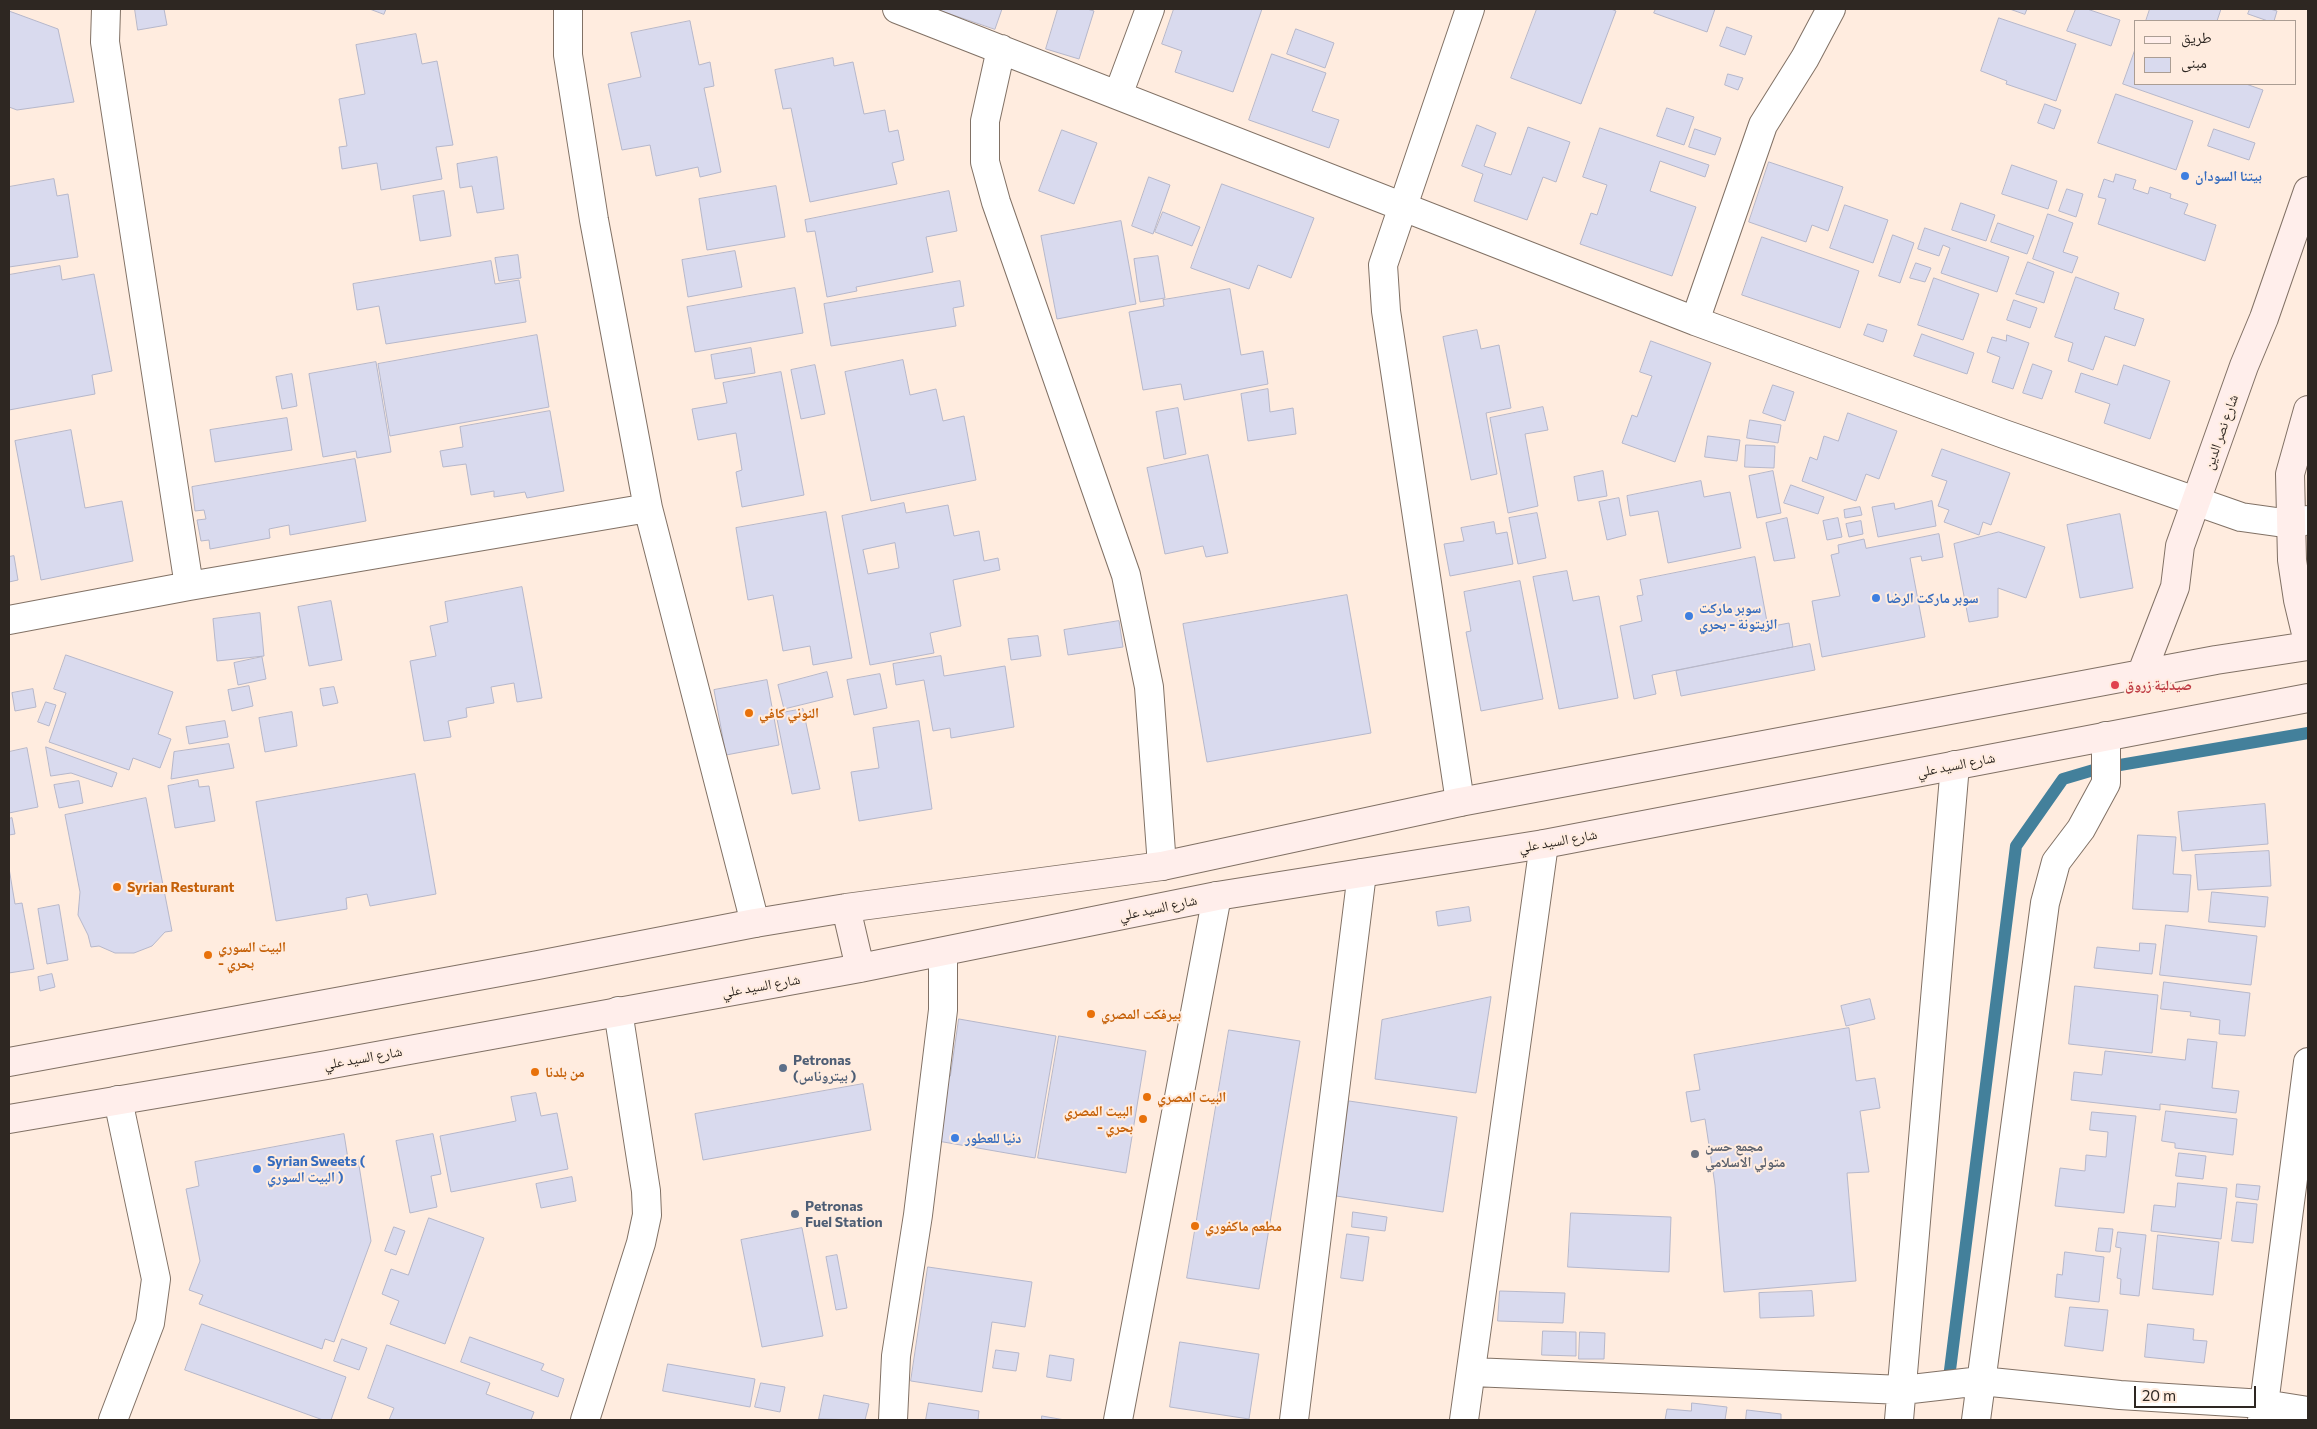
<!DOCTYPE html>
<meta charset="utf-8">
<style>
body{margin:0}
#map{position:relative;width:2317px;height:1429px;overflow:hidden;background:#ffecdf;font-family:Commissioner,"Noto Naskh Arabic",sans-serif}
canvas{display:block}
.frame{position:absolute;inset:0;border:10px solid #2e2722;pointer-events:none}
.legend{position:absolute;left:2134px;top:20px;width:162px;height:65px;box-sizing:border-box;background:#ffecdf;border:1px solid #ab9d93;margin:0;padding:6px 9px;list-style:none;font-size:15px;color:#2e2722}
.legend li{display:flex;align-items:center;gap:10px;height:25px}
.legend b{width:25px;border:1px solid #ab9d93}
.scale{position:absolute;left:2134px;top:1386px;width:122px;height:22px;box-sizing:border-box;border:2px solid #2e2722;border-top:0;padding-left:6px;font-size:15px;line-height:18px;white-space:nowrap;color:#2e2722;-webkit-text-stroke:4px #ffecdf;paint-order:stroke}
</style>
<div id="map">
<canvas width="2317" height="1429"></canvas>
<div class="frame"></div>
<ul class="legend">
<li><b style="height:6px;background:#ffeeeb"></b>طريق</li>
<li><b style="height:14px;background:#d9daee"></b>مبنى</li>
</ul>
<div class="scale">20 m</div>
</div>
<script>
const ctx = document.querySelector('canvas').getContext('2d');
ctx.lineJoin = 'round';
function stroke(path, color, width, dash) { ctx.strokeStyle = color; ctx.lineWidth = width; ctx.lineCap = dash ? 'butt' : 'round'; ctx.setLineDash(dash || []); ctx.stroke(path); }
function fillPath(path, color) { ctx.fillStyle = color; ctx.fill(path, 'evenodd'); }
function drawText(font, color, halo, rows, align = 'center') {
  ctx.font = font + ' Commissioner,"Noto Naskh Arabic",sans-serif'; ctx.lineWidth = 4; ctx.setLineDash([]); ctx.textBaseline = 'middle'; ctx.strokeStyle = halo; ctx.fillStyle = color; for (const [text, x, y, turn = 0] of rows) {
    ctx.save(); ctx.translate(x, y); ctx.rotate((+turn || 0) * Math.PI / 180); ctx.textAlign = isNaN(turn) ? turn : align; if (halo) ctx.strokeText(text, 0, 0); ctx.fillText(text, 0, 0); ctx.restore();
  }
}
const stream = new Path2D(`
 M2114 766 2308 733
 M1949 1378 2016 846 2063 779 2097 769`);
const building = new Path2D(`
 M135 9H164L167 25 138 30Z
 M370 9H386L384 14Z
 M936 9H1002L995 29Z
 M1058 9H1087L1094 11 1079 59 1046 49Z
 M1174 9H1262L1233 92 1175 72 1182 51 1162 44Z
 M1537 9H1611L1616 11 1581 104 1511 78Z
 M1656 9H1715L1707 32 1654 13Z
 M2010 9H2027L2025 14Z
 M2076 9H2087L2120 20 2111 46 2067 31Z
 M2150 9H2221L2217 21H2146Z
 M2250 9H2270L2277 11 2274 21H2268L2248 14Z
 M9 11 58 29 74 102 17 110 9 107Z
 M1999 18 2076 44 2056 101 2006 84 2007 81 1981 71Z
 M690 21 699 65 710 62 714 86 704 88 721 172 700 177 698 167 656 176 650 145 622 150 608 84 641 77 631 33Z
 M1727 27 1752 36 1745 55 1720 46Z
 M1296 29 1334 43 1325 68 1287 54Z
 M416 34 422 64 437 61 453 145 436 147 442 179 381 190 377 163 342 169 339 147 347 146 339 99 365 94 356 45Z
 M2136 47V84H2246L2263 90 2249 128 2123 84Z
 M1272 54 1326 73 1312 111 1339 120 1329 148 1249 120Z
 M833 58 834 66 853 62 864 114 885 110 889 132 898 130 904 160 892 163 897 184 810 202 791 108 783 109 775 70Z
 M1728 74 1743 78 1738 90 1725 85Z
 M2116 94 2193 121 2176 170 2098 143Z
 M2045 104 2061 110 2054 129 2038 123Z
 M1667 108 1694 117 1684 145 1657 136Z
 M1477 125 1496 133 1484 166 1511 175 1528 127 1570 142 1556 182 1543 177 1527 220 1474 201 1483 174 1462 166Z
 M1600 128 1709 165 1705 177 1660 161 1650 191 1696 207 1672 276 1580 244 1591 213 1597 215 1607 185 1583 177Z
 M1695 129 1721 138 1715 155 1689 147Z
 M2214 129 2255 143 2249 160 2208 146Z
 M1062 130 1097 143 1074 204 1039 191Z
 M497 157 504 209 477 213 472 186 460 188 457 164Z
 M1769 162 1843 187 1828 231 1812 225 1806 242 1749 222Z
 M2012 165 2057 181 2048 209 2002 194Z
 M2116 174 2136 180 2133 189 2148 194 2150 187 2171 194 2170 198 2188 204 2184 214 2216 225 2205 261 2098 224 2106 199 2098 197 2104 179 2113 182Z
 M1149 177 1170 185 1153 234 1132 226Z
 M54 179 57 196 68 194 78 257 9 267V187Z
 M1222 184 1314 218 1291 278 1258 265 1249 289 1191 268Z
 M776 186 785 237 707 250 699 199Z
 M2067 189 2083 194 2076 217 2059 211Z
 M444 191 451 236 420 241 413 196Z
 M949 191 957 231 926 237 933 272 856 287 857 291 827 297 815 231 807 232 805 220Z
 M1961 203 1995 215 1986 241 1952 230Z
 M1845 205 1888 220 1873 263 1830 248Z
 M1163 212 1200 227 1192 246 1155 232Z
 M2048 214 2073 223 2063 252 2078 257 2072 273 2033 259Z
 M1121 221 1136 304 1057 319 1041 236Z
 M1998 223 2034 236 2027 254 1991 242Z
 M1925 228 2009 257 1997 292 1941 273 1950 248 1943 245 1939 256 1918 249Z
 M1893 235 1914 243 1900 283 1879 276Z
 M1762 237 1859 271 1840 328 1742 295Z
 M735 251 742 287 688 297 682 260Z
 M518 255 521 278 499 281 495 258Z
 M1158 256 1165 298 1140 302 1134 259Z
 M491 261 495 284 519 280 526 322 386 344 379 306 357 310 353 284Z
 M2028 262 2054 272 2044 303 2016 294Z
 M1916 263 1931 268 1925 282 1910 278Z
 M60 266 62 280 94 274 112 371 92 375 95 394 9 410V275Z
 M2076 277 2119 293 2114 309 2144 319 2135 346 2105 336 2093 370 2068 361 2073 343 2055 337Z
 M1934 278 1979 294 1963 340 1918 325Z
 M960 281 964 306 953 308 956 326 831 346 824 304Z
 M795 288 803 333 695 352 687 307Z
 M1230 289 1241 355 1263 351 1268 384 1184 400 1181 384 1143 390 1129 312 1164 306 1163 300Z
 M2014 300 2037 308 2030 328 2007 320Z
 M1868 324 1887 330 1883 342 1864 335Z
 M1477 330 1481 349 1499 345 1511 408 1486 413 1497 474 1471 480 1443 337Z
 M1922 334 1974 353 1967 374 1914 356Z
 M537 335 549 407 390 436 378 364Z
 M2007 335 2029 343 2013 389 1992 382 2000 357 1987 352 1992 337 2006 341Z
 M1651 341 1711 363 1675 462 1622 443 1632 415 1637 417 1652 376 1640 372Z
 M751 348 755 373 715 379 711 355Z
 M903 360 910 395 936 389 943 421 964 416 976 480 871 501 845 372Z
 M376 362 391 452 357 458 356 451 323 457 309 374Z
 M2033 364 2052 371 2042 399 2023 393Z
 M815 365 825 414 801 419 791 370Z
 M2124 365 2170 381 2150 439 2104 423 2110 404 2075 392 2081 373 2117 385Z
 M781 372 804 495 742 507 736 472 742 470 736 433 698 440 692 409 727 403 723 383Z
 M292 374 297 406 282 409 276 377Z
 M1773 385 1794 392 1785 421 1763 413Z
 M1268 389 1270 412 1293 408 1296 434 1248 441 1241 394Z
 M1543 407 1548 430 1525 434 1538 506 1508 513 1490 418Z
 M1178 408 1186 454 1164 459 1156 412Z
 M550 411 564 491 527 498 525 492 494 497V491L471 495 466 464 443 467 440 451 463 447 460 427Z
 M1848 413 1897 431 1879 479 1866 474 1856 501 1802 481 1810 457 1817 460 1824 436 1838 441Z
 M287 418 292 450 215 462 210 430Z
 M1750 420 1781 425 1778 443 1747 438Z
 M71 430 85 508 122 501 133 561 41 580 15 441Z
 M1708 436 1740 440 1737 461 1705 457Z
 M1746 445 1775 446 1774 468 1745 467Z
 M1942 449 2010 473 1991 525 1983 522 1979 535 1944 522 1949 510 1938 506 1947 481 1932 476Z
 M1208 455 1228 553 1206 557 1203 546 1165 554 1147 468Z
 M355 459 366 521 290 535 289 525 269 529 270 538 210 549 209 540 201 541 197 520 206 519 204 510 195 511 192 487Z
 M1603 471 1607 496 1578 501 1574 477Z
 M1773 471 1781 513 1757 518 1749 476Z
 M1701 481 1704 497 1730 492 1741 548 1668 563 1658 511 1630 516 1627 496Z
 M1791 485 1824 497 1818 514 1784 503Z
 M1619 498 1626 535 1607 540 1599 502Z
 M1932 501 1936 526 1878 537 1872 507 1894 503 1895 509Z
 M904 503 906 513 948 505 954 536 979 531 984 561 998 558 1000 570 953 580 961 626 930 633 934 653 870 665 842 516ZM895 543 899 568 868 574 863 550Z
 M1860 507 1862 515 1845 518 1844 510Z
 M826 512 852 658 813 665 810 646 783 651 773 595 748 600 736 528Z
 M1537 513 1546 558 1518 564 1509 518Z
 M2120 514 2133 588 2080 598 2067 525Z
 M1787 518 1795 558 1774 561 1766 523Z
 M1838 518 1842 537 1827 540 1823 521Z
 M1861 521 1863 534 1849 537 1846 524Z
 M1494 522 1496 534 1507 532 1513 564 1450 576 1444 544 1464 541 1461 528Z
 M1999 532 2045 547 2026 598 1998 588V617L1969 622 1954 544Z
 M1939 534 1943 557 1922 561 1921 556 1910 558 1925 637 1822 657 1812 601 1840 596 1831 555 1839 553 1838 545 1864 539 1866 548Z
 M14 556 18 580 9 582V557Z
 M1755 557 1768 627 1789 623 1793 647 1652 675 1656 694 1634 699 1620 626 1642 621 1637 596 1643 595 1640 580Z
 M1567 571 1573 601 1599 596 1618 698 1559 709 1533 577Z
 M1520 581 1543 699 1481 711 1466 632 1471 631 1464 592Z
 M522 587 542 698 517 702 514 683 491 687 494 703 466 708 467 717 448 721 451 737 424 741 410 661 436 656 430 626 448 622 445 602Z
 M1347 595 1371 733 1207 762 1183 624Z
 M331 601 342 660 309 666 298 607Z
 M260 613 264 656 217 661 213 619Z
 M1119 621 1123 647 1068 655 1064 630Z
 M1038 636 1041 656 1011 660 1008 639Z
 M1810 644 1815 670 1681 696 1676 671Z
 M66 655 173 692 158 734 171 739 160 768 133 758 129 770 49 742 66 693 54 689Z
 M941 656 944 676 1005 666 1014 727 951 738 950 728 933 731 924 680 896 685 893 664Z
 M262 657 266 679 238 685 234 663Z
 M827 672 833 697 784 709 778 685Z
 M880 674 887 708 854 715 847 680Z
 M767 680 779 745 726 755 714 690Z
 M249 686 253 706 232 711 228 690Z
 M334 687 338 703 323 706 320 689Z
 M33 689 36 707 15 711 12 693Z
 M46 702 56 705 49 726 38 722Z
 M803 709 820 789 792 794 776 714Z
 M292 712 297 746 265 752 259 718Z
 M225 721 228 737 189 744 186 727Z
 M919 721 932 809 859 821 851 772 879 768 873 728Z
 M229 744 234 768 171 779 174 752Z
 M46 747 117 773 112 787 71 773 51 776Z
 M27 748 38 807 9 813V752Z
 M415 774 436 894 370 906 367 894 346 898 347 909 276 921 256 802Z
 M198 780 199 787 209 786 215 821 175 828 168 786Z
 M79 781 83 803 59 808 54 785Z
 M146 798 172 931 165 932 152 946 134 953H115L99 946 91 947 88 935 78 915 80 892 65 815Z
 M2265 804 2268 844 2182 851 2178 812Z
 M12 818 15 834 9 835V819Z
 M2138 835 2176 837 2173 874 2191 875 2188 912 2133 909Z
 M2269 851 2271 886 2198 890 2195 855Z
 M9 868 15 904 22 903 34 969 9 973Z
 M2212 892 2268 897 2265 927 2209 922Z
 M59 905 68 960 47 964 38 909Z
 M1469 907 1471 921 1438 926 1436 912Z
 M2166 925 2257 936 2251 985 2160 975Z
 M2140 943 2156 944 2152 974 2094 968 2097 947 2139 951Z
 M52 974 55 987 40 991 38 977Z
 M2164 982 2250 993 2245 1036 2219 1034 2220 1020 2190 1016 2191 1012 2161 1009Z
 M2075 986 2158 995 2152 1053 2069 1044Z
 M1491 997 1476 1093 1375 1079 1382 1020Z
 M1870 999 1875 1019 1846 1026 1841 1006Z
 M959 1019 1056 1036 1035 1158 932 1140 944 1075 950 1076Z
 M1849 1028 1856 1081 1875 1078 1880 1108 1860 1111 1869 1172 1847 1173 1856 1281 1724 1292 1715 1185 1705 1119 1691 1122 1686 1092 1700 1090 1694 1055Z
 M1229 1030 1300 1041 1259 1289 1187 1278Z
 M1059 1036 1146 1051 1126 1173 1038 1158Z
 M2188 1039 2217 1042 2212 1088 2239 1091 2236 1113 2160 1104V1110L2071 1100 2074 1072 2102 1075 2105 1051 2185 1060Z
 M863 1084 871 1130 703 1160 695 1114Z
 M536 1093 541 1116 557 1113 568 1169 451 1192 440 1136 516 1121 511 1097Z
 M1349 1101 1457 1117 1443 1212 1336 1196Z
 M2166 1111 2237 1119 2233 1155 2175 1148V1143L2162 1141Z
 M2092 1112 2136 1116 2124 1213 2055 1206 2060 1168 2085 1171 2086 1155 2106 1157 2108 1132 2090 1130Z
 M344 1134 348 1159H358L371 1241 334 1342 325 1339 322 1349 199 1304 203 1295 189 1290 200 1261 186 1189 199 1186 195 1162Z
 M433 1134 441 1174 431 1176 437 1207 410 1213 396 1141Z
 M2179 1153 2206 1156 2203 1179 2176 1176Z
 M572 1177 576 1201 541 1208 536 1184Z
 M2178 1183 2227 1188 2221 1239 2151 1231 2154 1205 2175 1207Z
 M2237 1184 2260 1186 2258 1200 2236 1197Z
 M2237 1202 2257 1204 2253 1243 2232 1241Z
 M1353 1212 1387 1217 1385 1231 1352 1227Z
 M1571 1213 1671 1217 1669 1272 1568 1267Z
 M429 1218 484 1238 445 1344 390 1324 399 1301 382 1294 391 1269 408 1275Z
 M394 1227 405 1231 396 1255 385 1251Z
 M802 1228 823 1336 762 1347 741 1240Z
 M2099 1228 2113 1229 2110 1252 2096 1251Z
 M2118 1232 2146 1235 2139 1296 2120 1294 2121 1279 2117 1278 2121 1248 2116 1247Z
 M1347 1234 1369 1237 1363 1281 1341 1278Z
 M2158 1235 2219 1242 2213 1295 2153 1289Z
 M2065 1252 2104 1257 2099 1302 2055 1297 2057 1274 2062 1275Z
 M837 1255 847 1308 836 1310 826 1257Z
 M928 1267 1032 1282 1025 1327 992 1322 982 1392 911 1381Z
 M1500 1291 1565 1293 1563 1323 1498 1321Z
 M1812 1291 1814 1316 1760 1318 1759 1293Z
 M2070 1307 2108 1310 2103 1351 2065 1346Z
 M202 1324 346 1377 331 1420H323L185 1370Z
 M2148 1324 2194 1329 2193 1340 2207 1341 2204 1363 2145 1357Z
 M1543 1331 1576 1332V1356L1542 1355Z
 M1580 1332 1605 1333 1604 1359H1579Z
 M470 1337 544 1364 541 1370 564 1379 558 1397 461 1362Z
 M342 1339 367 1348 359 1370 334 1361Z
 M1180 1342 1259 1354 1249 1419 1170 1407Z
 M387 1345 490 1383 486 1394 534 1412 531 1420H389L394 1408 368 1398Z
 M996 1350 1019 1353 1016 1371 993 1368Z
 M1050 1355 1074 1359 1071 1381 1047 1377Z
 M668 1364 755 1379 750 1407 663 1391Z
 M761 1383 785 1387 780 1412 755 1407Z
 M824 1395 869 1404 865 1420 819 1419Z
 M929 1403 979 1411 978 1420H926Z
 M1692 1403 1727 1407 1725 1420H1665L1667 1409 1691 1411Z
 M1747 1410 1781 1414V1420H1746Z
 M1042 1416 1065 1420H1042Z`);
const street = new Path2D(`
 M106 9 105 42 189 586
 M568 9V55L594 220 648 508 755 923
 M897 9 1695 321 2004 434 2241 517 2291 524 2308 520
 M1001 49 985 121V162L996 202 1126 575 1149 687 1162 866
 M1118 95 1150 9
 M1695 321 1763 125 1805 58 1831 9
 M9 620 189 586 648 508
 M1460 802 1386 311 1383 265 1470 9
 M1472 1372 1903 1390 1981 1381 2120 1395 2264 1404 2308 1411
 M113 1420 150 1323 156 1279 118 1100
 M585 1420 641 1243 647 1215 646 1191 618 1011
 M893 1420 896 1356 918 1215 943 1010V952
 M1118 1420 1217 896
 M1294 1420 1362 873
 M1464 1420 1544 844
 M1899 1420 1955 765
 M1976 1420 2045 903 2056 862 2081 829 2106 783V736
 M2262 1420 2308 1062`);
const secondary = new Path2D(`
 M2308 410 2290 474 2292 560 2298 600 2308 642
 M2141 675 2175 587 2180 546 2244 366 2264 318 2308 191
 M846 908 860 968
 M9 1062 538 965 755 923 846 908 1162 866 1460 802 2216 660 2308 646
 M9 1119 327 1065 860 968 1217 896 1544 844 2308 698`);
const markers = [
 [2185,176,5,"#3f7fe0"],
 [1876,598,5,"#3f7fe0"],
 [1689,616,5,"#3f7fe0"],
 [2115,685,5,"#e0444e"],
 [749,713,5,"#e8710a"],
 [117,887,5,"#e8710a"],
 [208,955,5,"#e8710a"],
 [1091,1014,5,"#e8710a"],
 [783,1068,5,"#5c6f8a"],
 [535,1072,5,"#e8710a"],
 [1147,1097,5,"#e8710a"],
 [1143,1119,5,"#e8710a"],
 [955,1138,5,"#3f7fe0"],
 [1695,1154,5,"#6b7280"],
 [257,1169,5,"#3f7fe0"],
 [795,1214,5,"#5c6f8a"],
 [1195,1226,5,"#e8710a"]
];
const shopNames = [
 ["بيتنا السودان",2195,176],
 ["سوبر ماركت الرضا",1886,598],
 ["سوبر ماركت",1699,608],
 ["الزيتونة - بحري",1699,624],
 ["دنيا للعطور",965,1138],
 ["Syrian Sweets (",267,1161],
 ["البيت السوري )",267,1177]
];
const streetNames = [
 ["شارع نصر الدين",2221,432,-71],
 ["شارع السيد علي",1956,765,-11],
 ["شارع السيد علي",1558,841,-10],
 ["شارع السيد علي",1158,908,-12],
 ["شارع السيد علي",761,986,-10],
 ["شارع السيد علي",363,1058,-10]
];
const healthNames = [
 ["صيدلية زروق",2125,685]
];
const foodNames = [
 ["النوني كافي",759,713],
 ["Syrian Resturant",127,887],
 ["البيت السوري",218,947],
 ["- بحري",218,963],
 ["بيرفكت المصري",1101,1014],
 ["من بلدنا",545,1072],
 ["البيت المصري",1157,1097],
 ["البيت المصري",1133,1111,"right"],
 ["- بحري",1133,1127,"right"],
 ["مطعم ماكفوري",1205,1226]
];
const serviceNames = [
 ["Petronas",793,1060],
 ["(بيتروناس )",793,1076],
 ["Petronas",805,1206],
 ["Fuel Station",805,1222]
];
const worshipNames = [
 ["مجمع حسن",1705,1146],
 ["متولي الاسلامي",1705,1162]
];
stroke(stream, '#43809b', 12);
fillPath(building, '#d9daee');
stroke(building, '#b6b7ca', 1);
stroke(street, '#817165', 30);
stroke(secondary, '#817165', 30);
stroke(street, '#fff', 28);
stroke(secondary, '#ffeeeb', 28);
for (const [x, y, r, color] of markers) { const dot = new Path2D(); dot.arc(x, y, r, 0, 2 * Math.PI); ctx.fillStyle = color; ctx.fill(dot); stroke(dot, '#ffecdf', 2); }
drawText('bold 14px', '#366cbe', '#ffecdf', shopNames, 'left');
drawText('14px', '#2e2722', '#ffecdf', streetNames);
drawText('bold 14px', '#be3a42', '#ffecdf', healthNames, 'left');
drawText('bold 14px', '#c56008', '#ffecdf', foodNames, 'left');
drawText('bold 14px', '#4e5e75', '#ffecdf', serviceNames, 'left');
drawText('bold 14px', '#5b616d', '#ffecdf', worshipNames, 'left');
</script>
